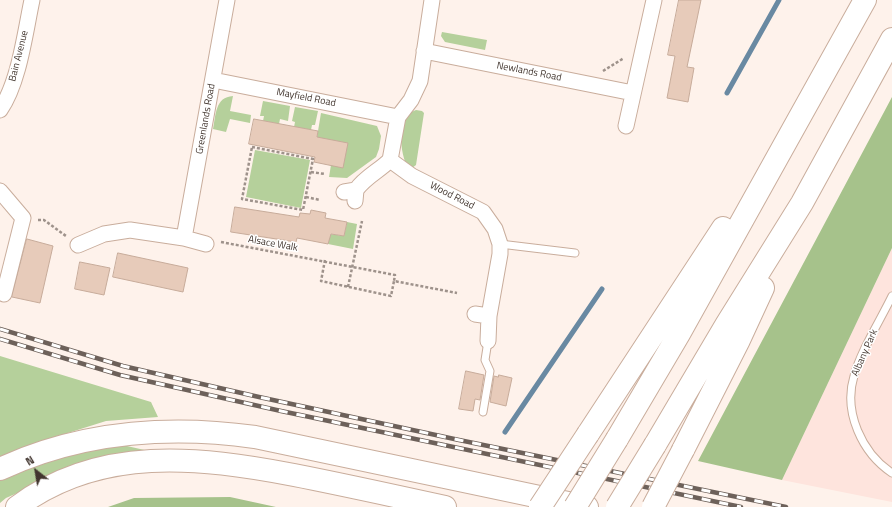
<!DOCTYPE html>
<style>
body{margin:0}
#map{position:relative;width:892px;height:507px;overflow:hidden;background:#fef2eb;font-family:"Titillium Web",sans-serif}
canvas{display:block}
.north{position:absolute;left:16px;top:451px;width:40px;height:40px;-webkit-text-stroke:3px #fff;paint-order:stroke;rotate:329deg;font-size:11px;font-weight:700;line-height:16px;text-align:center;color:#42362f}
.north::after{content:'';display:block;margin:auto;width:14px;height:18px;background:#42362f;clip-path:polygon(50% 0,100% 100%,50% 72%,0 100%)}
</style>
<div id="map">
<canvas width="892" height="507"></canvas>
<div class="north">N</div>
</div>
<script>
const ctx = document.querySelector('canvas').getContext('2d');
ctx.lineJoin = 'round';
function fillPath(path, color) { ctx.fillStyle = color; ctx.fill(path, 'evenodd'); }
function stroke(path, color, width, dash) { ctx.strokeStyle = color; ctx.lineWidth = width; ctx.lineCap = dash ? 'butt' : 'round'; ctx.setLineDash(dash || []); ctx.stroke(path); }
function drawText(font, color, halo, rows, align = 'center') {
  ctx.font = font + ' "Titillium Web",sans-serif'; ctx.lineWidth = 3; ctx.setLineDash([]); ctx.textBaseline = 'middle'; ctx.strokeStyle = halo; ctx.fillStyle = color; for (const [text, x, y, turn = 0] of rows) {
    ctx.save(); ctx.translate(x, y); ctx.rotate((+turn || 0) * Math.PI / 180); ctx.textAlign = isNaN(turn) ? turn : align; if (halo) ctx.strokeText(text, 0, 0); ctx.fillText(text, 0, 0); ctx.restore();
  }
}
const industrial = new Path2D(`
 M892 248V502L782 480Z`);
const green = new Path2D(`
 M442 32 487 40 485 50 445 42 441 36Z
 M233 96 230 111 251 115 250 123 230 119 226 132 213 129C216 115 215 97 233 96Z
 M263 101 290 106 288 121 280 119 279 124 263 121 264 116H260Z
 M295 107 318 111 315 125H312L311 130 294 127 295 122 292 121Z
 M416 110 422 111 424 113 416 165 412 168 406 164C400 149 396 116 416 110Z
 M321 113 377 126 381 136 379 149 376 157 347 178 329 177 331 165 317 137Z
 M255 150 310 160 301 208 246 197Z
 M347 222 357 224 353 249 328 244 330 234 344 236Z
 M0 356 151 402 158 417 106 421 52 438 0 461Z
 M118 444 149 451 72 469 6 498 0 503V480L44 462Z`);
const forest = new Path2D(`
 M892 97V248L782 480 698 461Z
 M230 497 276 507H108L134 498Z`);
const stream = new Path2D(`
 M727 93 779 0
 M505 432 602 289`);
const building = new Path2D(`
 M679 0H701L687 67 694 68 688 102 667 98 675 56 668 55Z
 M254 119 318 131 317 137 348 143 343 168 314 162 315 157 249 144Z
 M235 207 299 217 300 213 310 214 311 210 326 213 325 218 347 222 344 236 331 234 328 244 297 238 296 242 231 232Z
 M27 239 53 246 40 303 12 297Z
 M118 253 188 268 183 292 113 277Z
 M80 262 110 268 104 295 75 289Z
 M466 371 484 375 480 400 475 399 473 411 459 409Z
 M499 375 512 378 506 406 490 402 494 376 498 377Z`);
const path = new Path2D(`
 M603 71 624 58
 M252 147 313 159 303 210 242 199Z
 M311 172 325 174
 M306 197 320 200
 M38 220H44L66 236
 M221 242 395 275 394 281 457 293
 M325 260 321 281 391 296 394 281
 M348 287 362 221`);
const lane = new Path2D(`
 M500 244 575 253
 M892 296C880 321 861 350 854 376 843 412 862 453 892 473
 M483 412 490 371 485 360 488 341`);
const street = new Path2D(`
 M432 0 420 81 411 100 398 117 390 160 412 176 483 212 495 229 500 244V254L489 316 475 314
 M424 51 633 93
 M213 80 398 117
 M0 110C19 83 25 33 32 0
 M626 126 654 0
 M356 190C365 177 379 171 390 160
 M0 191 23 218 4 294
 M344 192 356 190 355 201
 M184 238 206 244
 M78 245 104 234 130 230 184 238 227 0
 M488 341 489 316`);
const highway = new Path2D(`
 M588 434 723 228
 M617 439 679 334 865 0
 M655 445 726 325 802 203 892 39
 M683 450 739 340 763 288
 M0 469C80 432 168 425 255 437L587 507
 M17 507C100 445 199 457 294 475 345 485 395 496 445 507`);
const rail = new Path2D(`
 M0 329 123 366 259 397 459 440 786 507
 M0 339 120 375 281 411 741 507`);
const highwayBridge = new Path2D(`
 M540 507 588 434
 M575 507 617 439
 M617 507 655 445
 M653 507 683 450`);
const streetNames = [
 ["Bain Avenue",19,56,-76],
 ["Newlands Road",529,72,11],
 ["Mayfield Road",306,98,11],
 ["Greenlands Road",206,119,-80],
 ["Wood Road",452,196,27],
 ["Alsace Walk",273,244,10],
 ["Albany Park",865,353,-66]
];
fillPath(industrial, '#fee4dd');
fillPath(green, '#b5d09b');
fillPath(forest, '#a6c28b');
stroke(stream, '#6989a2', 5);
fillPath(building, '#e7cbba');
stroke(building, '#c7ab9a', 1);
stroke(lane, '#c9ad9c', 9);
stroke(street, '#c9ad9c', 17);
stroke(highway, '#c9ad9c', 24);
stroke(path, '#9e928b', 2.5, [3, 2]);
stroke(lane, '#fff', 7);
stroke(street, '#fff', 15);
stroke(highway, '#fff', 22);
stroke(rail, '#6d615a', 4.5);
stroke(rail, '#fff', 3, [9]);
stroke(highwayBridge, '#c9ad9c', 24, []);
stroke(highwayBridge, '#fff', 22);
drawText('10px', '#42362f', '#fff', streetNames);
</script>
